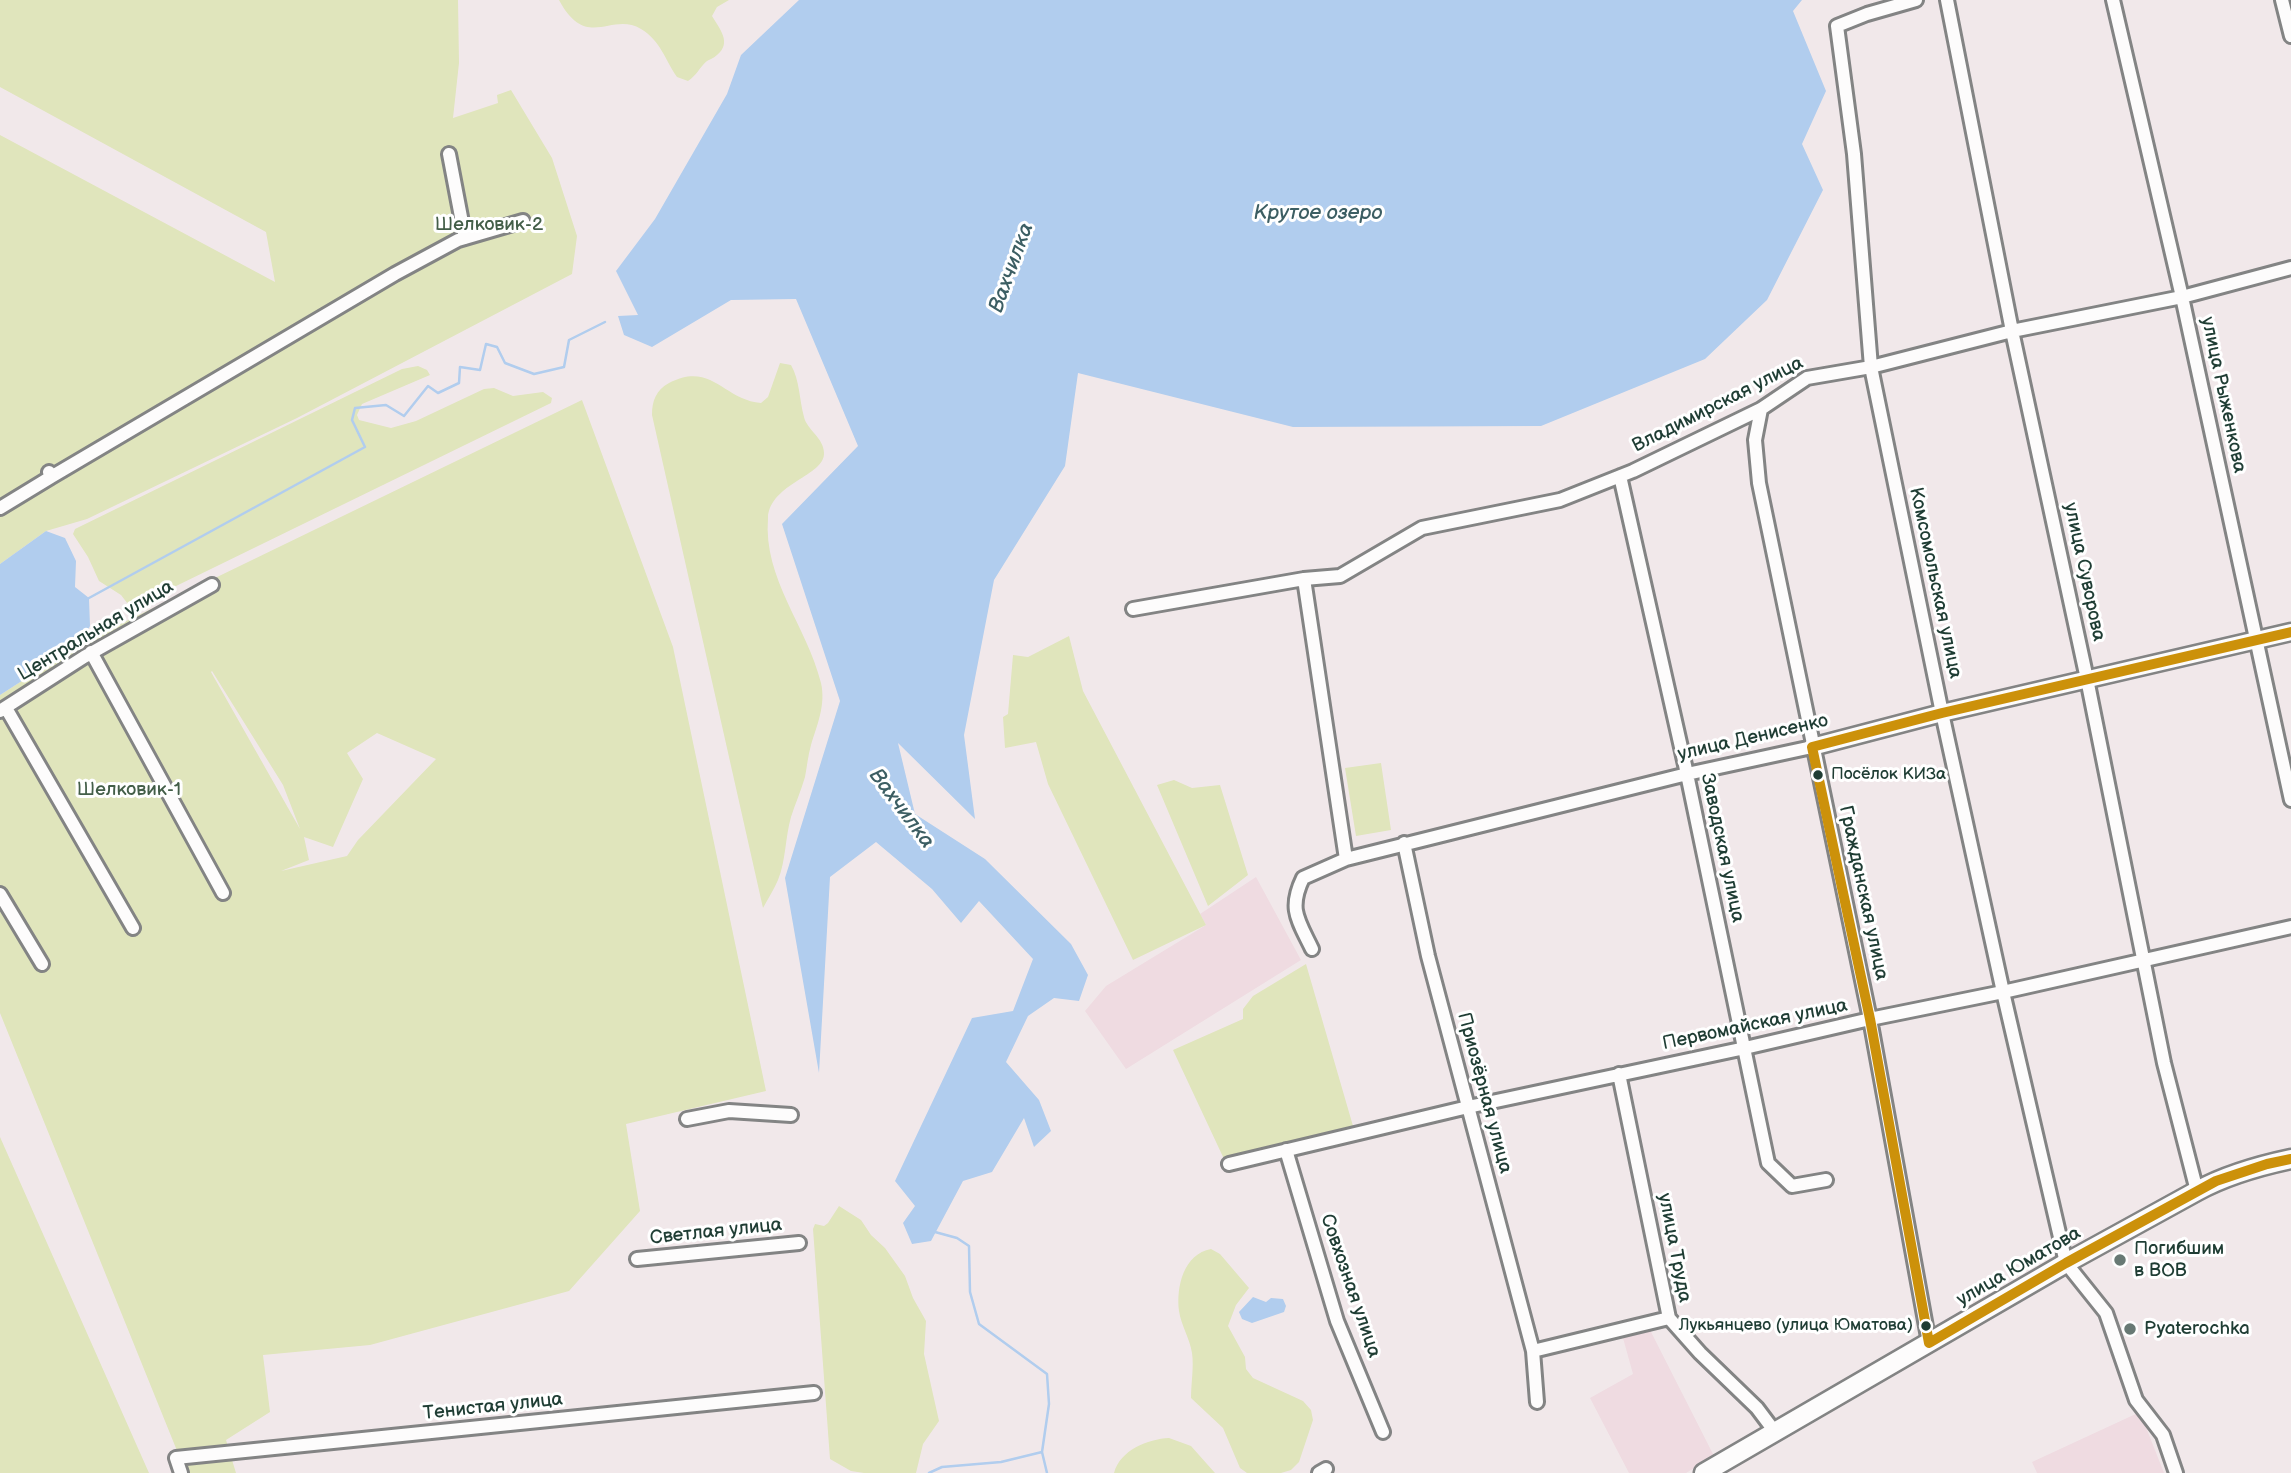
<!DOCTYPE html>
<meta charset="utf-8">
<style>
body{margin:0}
canvas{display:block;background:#f1e8ea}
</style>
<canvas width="2291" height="1473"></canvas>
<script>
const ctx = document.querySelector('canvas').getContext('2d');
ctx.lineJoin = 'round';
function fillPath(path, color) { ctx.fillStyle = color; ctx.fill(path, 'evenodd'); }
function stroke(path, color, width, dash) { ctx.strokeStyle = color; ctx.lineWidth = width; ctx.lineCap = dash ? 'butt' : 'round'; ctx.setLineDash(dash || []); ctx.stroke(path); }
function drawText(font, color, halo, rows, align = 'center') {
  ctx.font = font + ' "Balsamiq Sans",sans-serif'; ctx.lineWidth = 6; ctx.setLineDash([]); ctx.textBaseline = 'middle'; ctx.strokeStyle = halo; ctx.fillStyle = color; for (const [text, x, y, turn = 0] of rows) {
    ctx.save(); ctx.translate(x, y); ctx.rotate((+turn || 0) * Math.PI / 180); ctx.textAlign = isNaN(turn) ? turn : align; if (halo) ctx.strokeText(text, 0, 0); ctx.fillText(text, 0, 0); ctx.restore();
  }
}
const built = new Path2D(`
 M1256 877 1301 960 1126 1069 1085 1011 1106 986 1206 925 1200 914Z
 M1650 1330 1714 1456 1686 1473H1629L1590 1398 1633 1374 1623 1338Z
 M2140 1412 2164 1473H2037L2032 1462Z`);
const green = new Path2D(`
 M0 0H458L459 63 453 118 498 103 497 95 511 90 552 158 577 236 572 274 297 418 87 519 46 531 0 564V135L275 282 266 232 0 87Z
 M559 0H729L717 7 712 16C720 29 732 43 717 55 714 58 710 59 707 61 699 68 697 75 688 81L677 77C665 60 661 41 641 29 611 11 587 52 559 0Z
 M780 363 791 365C800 381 799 399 804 417 807 430 824 438 824 453 825 476 770 483 768 518 763 579 807 626 821 683 826 705 817 725 811 745 808 756 807 766 805 777 801 791 795 804 791 817 785 838 786 860 778 880 774 889 768 899 763 908L652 415C652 401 656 390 669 383 712 361 723 400 761 403L768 397Z
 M418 366 427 370 430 375 362 404 357 415 359 420 391 428 416 421 484 389 494 388 513 396 543 392 552 398 551 403 131 608 121 595 99 581 88 557 73 534 75 529 402 369Z
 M582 400 673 647 766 1091 626 1124 640 1211 569 1291 370 1345 263 1355 270 1412 226 1440 236 1473H186L0 1013V695L81 643ZM212 671 283 785 300 829 211 672ZM377 733 436 759 358 840 347 856 281 871 309 860 304 837 333 847 363 779 347 753Z
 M1069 636 1083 691 1206 925 1133 960 1048 784 1036 742 1005 748 1003 717 1008 714 1013 655 1028 657Z
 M1381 763 1391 830 1356 836 1345 768Z
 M1174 780 1192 788 1220 785 1248 875 1208 906 1157 785Z
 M1306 964 1353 1126 1291 1146 1224 1159 1173 1050 1243 1019V1009L1253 996Z
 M0 1137 149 1473H0Z
 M839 1206 861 1220 871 1235 885 1248 905 1276 913 1298 926 1321 924 1354 939 1421 923 1444 916 1473H864L851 1471 830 1459 813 1229 815 1224 824 1226 828 1223Z
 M1211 1249 1220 1254 1249 1288 1236 1305 1228 1326 1245 1357 1246 1369 1253 1378 1303 1401 1311 1410 1313 1420 1299 1462 1291 1470 1281 1473H1247L1240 1468 1223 1428 1191 1398C1191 1383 1194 1367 1192 1353 1190 1339 1181 1325 1179 1311 1176 1286 1184 1254 1211 1249Z
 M1169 1438 1191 1446 1215 1473H1114C1120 1450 1148 1439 1169 1438Z`);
const water = new Path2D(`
 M799 0H1802L1793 11 1826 91 1802 144 1823 190 1767 300 1705 359 1541 426 1293 427 1078 373 1065 466 994 580 964 735 975 819 898 743 915 814 985 859 1071 944 1088 975 1079 1001 1054 998 1028 1016 1006 1062 1039 1100 1051 1131 1034 1147 1024 1118 992 1172 963 1181 931 1241 912 1244 903 1223 915 1206 895 1181 972 1018 1013 1011 1033 959 979 901 961 923 932 889 876 842 830 877 819 1073 785 878 840 701 782 524 858 446 796 299 731 300 652 347 624 335 618 316 638 315 616 271 655 219 727 94 741 55Z
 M46 531 65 538 76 561 75 587 89 598 90 626 81 643 0 695V564Z
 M1253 1297 1266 1302 1271 1298 1283 1299 1286 1306 1284 1312 1252 1323 1242 1319 1239 1312Z`);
const stream = new Path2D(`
 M89 598 365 447 352 420 355 408 386 405 404 416 428 386 438 393 459 383 460 367 480 370 486 344 497 347 505 363 534 374 564 367 569 340 605 322
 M935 1232 957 1238 969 1246 970 1292 979 1324 1047 1374 1049 1404 1042 1452 1047 1473
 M929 1473 942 1467 1001 1462 1042 1452`);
const minor = new Path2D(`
 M1916 0 1867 14 1837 26 1854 154 1871 367 1942 713 2003 992 2066 1263 2106 1313 2136 1400 2163 1435 2176 1473
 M1947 0 2012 331 2087 679 2164 1063 2197 1191
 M2113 0 2182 297 2291 800
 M2282 0 2291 36
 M449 154 465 238
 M1761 409 1755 440 1759 483 1870 1019 1929 1343
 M1620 476 1687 774 1768 1163 1792 1186 1826 1180
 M51 477 395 274 458 240 523 221
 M0 508 51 477 49 472
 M1304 579 1346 859
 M1133 609 1304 579 1340 576 1422 528 1560 500 1633 471 1761 409 1807 378 1871 367 2012 331 2182 297 2291 268
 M91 652 223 893
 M6 708 133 928
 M0 711 84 657 212 585
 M1404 843 1428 956 1533 1351 1669 1318
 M0 894 42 964
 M1312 949C1298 920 1288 909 1303 878L1346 859 1687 774 1812 747
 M1619 1074 1669 1318 1700 1353 1757 1408 1775 1432
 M687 1119 729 1111 791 1115
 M1286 1150 1337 1321 1383 1432
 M1229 1164 1468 1107 1745 1048 1870 1019 2003 992 2291 927
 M637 1259 799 1243
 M1533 1351 1537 1402
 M181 1473 176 1458 814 1393
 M1319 1473 1326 1469`);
const tertiary = new Path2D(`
 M1812 747 1942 713 2291 632`);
const secondary = new Path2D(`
 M1704 1473 2066 1263 2197 1191C2226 1175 2258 1166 2291 1159`);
const bus1 = new Path2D(`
 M2291 632 1942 713 1812 747 1870 1019 1929 1343 2066 1263 2216 1181 2267 1164 2291 1159`);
const markers = [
 [1818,775,6,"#1f3d34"],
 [2120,1260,7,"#687974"],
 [1926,1326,6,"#1f3d34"],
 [2130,1329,7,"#687974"]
];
const busNames = [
 ["Посёлок КИЗа",1831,775],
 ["Лукьянцево (улица Юматова)",1913,1326,"right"]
];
const parkNames = [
 ["Шелковик-2",489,225],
 ["Шелковик-1",129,790]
];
const streetNames = [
 ["улица Рыженкова",2223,395,78],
 ["Владимирская улица",1718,405,-27],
 ["улица Суворова",2084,572,78],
 ["Комсомольская улица",1935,583,78],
 ["Центральная улица",96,631,-31],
 ["улица Денисенко",1753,738,-13],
 ["Заводская улица",1722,848,78],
 ["Гражданская улица",1863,893,78],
 ["Первомайская улица",1755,1025,-12],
 ["Приозёрная улица",1484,1093,75],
 ["Светлая улица",716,1232,-6],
 ["улица Труда",1674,1248,79],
 ["улица Юматова",2019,1267,-30],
 ["Совхозная улица",1350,1286,71],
 ["Тенистая улица",493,1407,-6]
];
const poiNames = [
 ["Погибшим",2134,1249],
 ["в ВОВ",2134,1271],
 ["Pyaterochka",2144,1329]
];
const waterNames = [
 ["Крутое озеро",1318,214],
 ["Вахчилка",1012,268,-70],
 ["Вахчилка",901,809,53]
];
fillPath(built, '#efdbe1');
fillPath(green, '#e0e5bc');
fillPath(water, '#b1cdee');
stroke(stream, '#b1cdee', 2.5);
stroke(minor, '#838484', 18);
stroke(tertiary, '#838484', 21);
stroke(secondary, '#838484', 23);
stroke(minor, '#fdfcfc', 12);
stroke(tertiary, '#fdfcfc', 16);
stroke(secondary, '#fdfcfc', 18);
stroke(bus1, '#cc910a', 10);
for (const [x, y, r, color] of markers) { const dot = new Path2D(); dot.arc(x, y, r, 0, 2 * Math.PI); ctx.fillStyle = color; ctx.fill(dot); stroke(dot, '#fff', 2.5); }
drawText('17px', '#1f3d34', '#fff', busNames, 'left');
drawText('19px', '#435e48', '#fff', parkNames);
drawText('19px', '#1f3d34', '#fff', streetNames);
drawText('19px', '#1f3d34', '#fff', poiNames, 'left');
drawText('italic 21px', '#3c5e63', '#fff', waterNames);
</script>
